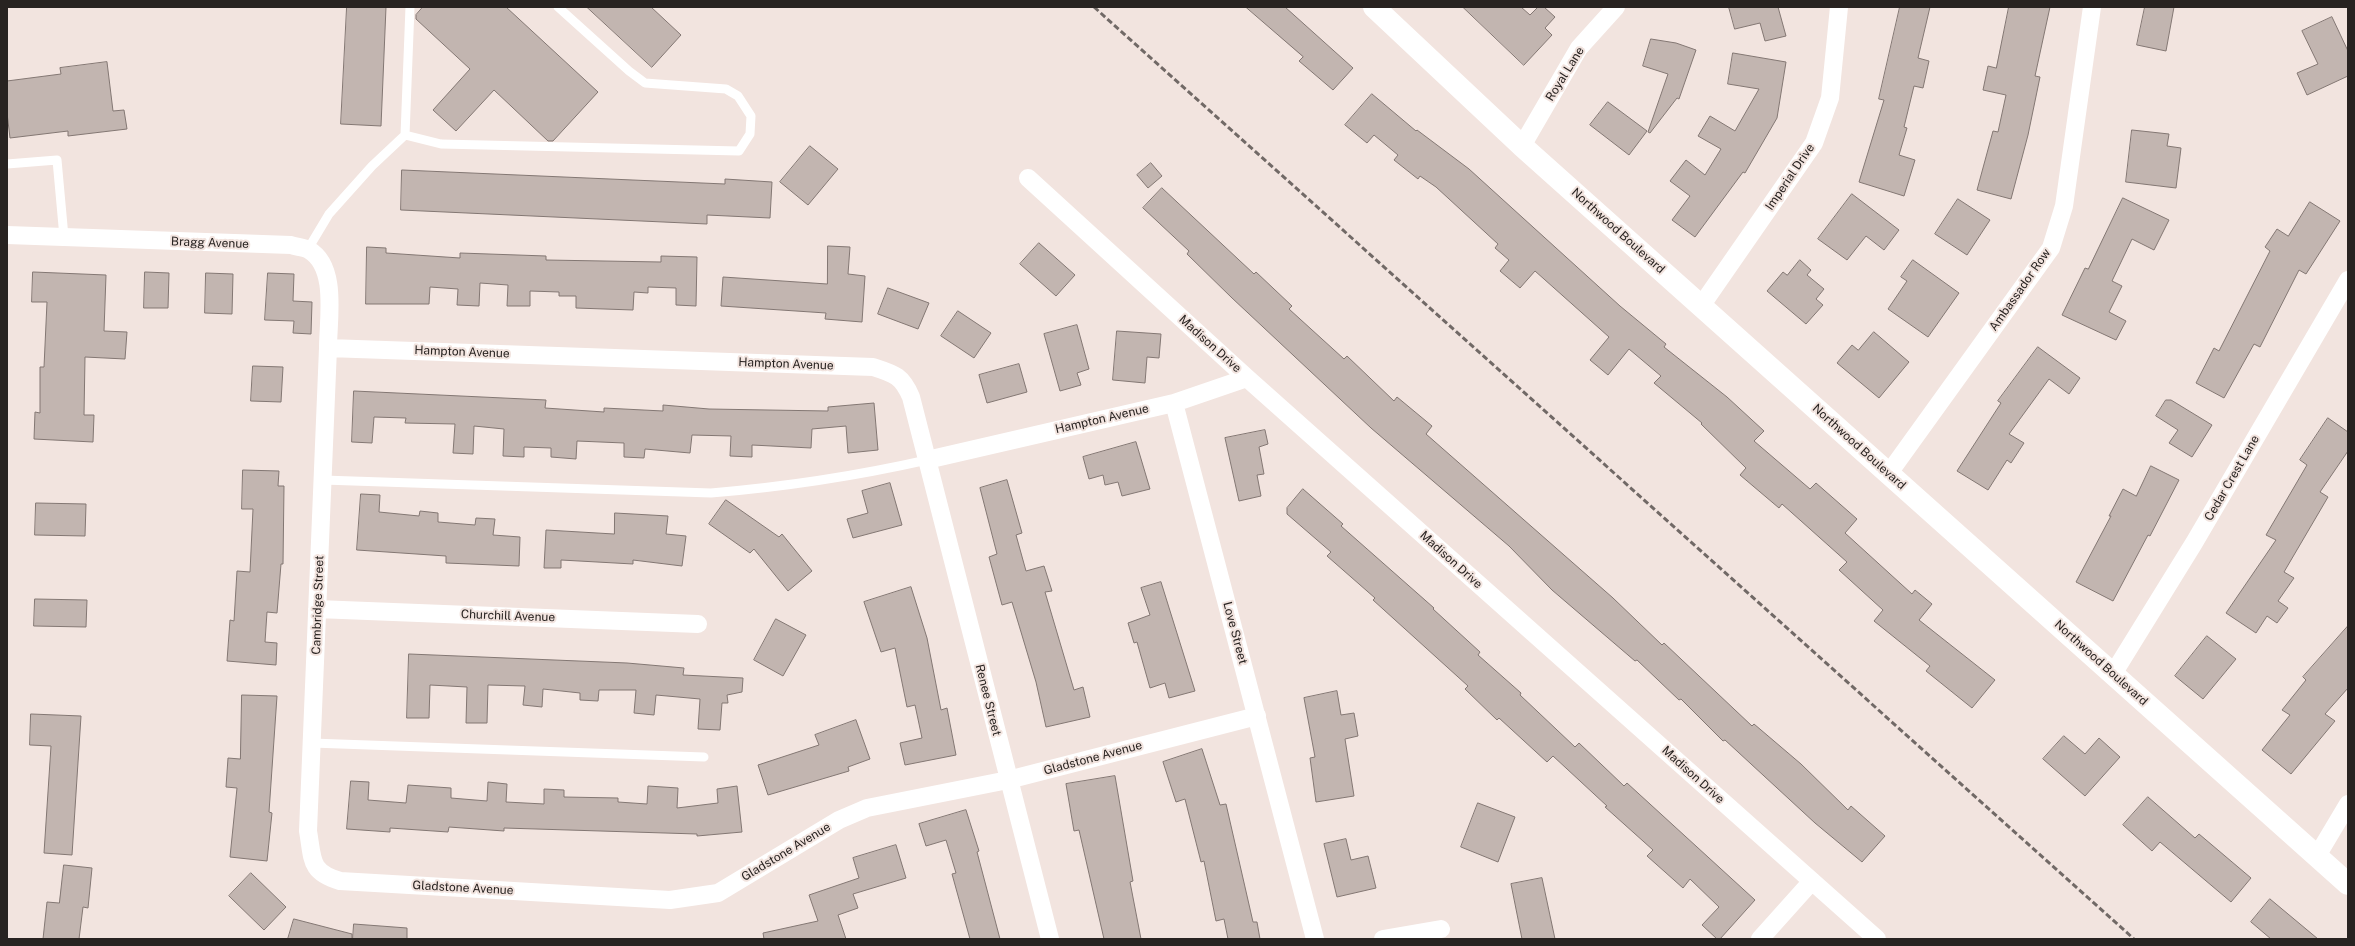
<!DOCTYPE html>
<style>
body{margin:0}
#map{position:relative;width:2355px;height:946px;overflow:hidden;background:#f2e4df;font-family:"Public Sans",sans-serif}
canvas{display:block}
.frame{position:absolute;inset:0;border:8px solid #282321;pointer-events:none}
</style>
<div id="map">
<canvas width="2355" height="946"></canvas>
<div class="frame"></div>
</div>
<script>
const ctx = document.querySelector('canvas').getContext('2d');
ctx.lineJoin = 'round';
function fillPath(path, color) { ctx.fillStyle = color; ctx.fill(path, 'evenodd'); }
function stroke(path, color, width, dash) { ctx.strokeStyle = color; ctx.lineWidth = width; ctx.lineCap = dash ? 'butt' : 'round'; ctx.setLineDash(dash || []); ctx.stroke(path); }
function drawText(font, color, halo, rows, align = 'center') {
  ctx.font = font + ' "Public Sans",sans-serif'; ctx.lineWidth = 4; ctx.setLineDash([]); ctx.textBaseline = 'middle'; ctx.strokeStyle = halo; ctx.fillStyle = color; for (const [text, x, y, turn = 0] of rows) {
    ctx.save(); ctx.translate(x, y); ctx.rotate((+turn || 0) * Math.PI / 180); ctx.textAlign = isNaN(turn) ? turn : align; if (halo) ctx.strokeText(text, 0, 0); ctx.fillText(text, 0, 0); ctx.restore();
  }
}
const building = new Path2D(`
 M347 7H386L381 126 341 124Z
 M423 7H506L598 92 553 141H548L494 90 456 131 433 110 470 69 416 19V15Z
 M587 7H651L681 35 652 67Z
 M1246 7H1285L1353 68 1333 90 1299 61 1303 57Z
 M1463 7H1521L1530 15 1538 7H1544L1555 17 1545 28 1552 35 1524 65Z
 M1729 7H1778L1786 36 1765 41 1760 23 1735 29Z
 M1900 7H1930L1918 58 1929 61 1923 88 1914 86 1904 127 1907 128 1899 155 1915 160 1904 196 1859 182 1884 100 1879 99Z
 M2009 7H2050L2035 76 2040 77 2028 135 2011 199 1977 190 1993 131 1998 132 2006 95 1983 90 1988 66 1996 68Z
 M2145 7H2174L2166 51 2137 45Z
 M2332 17 2348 51V76L2307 95 2297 73 2318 64 2302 31Z
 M1651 39 1676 43 1696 50 1679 99 1677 98 1650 133 1648 132 1668 74 1643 66Z
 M1733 53 1786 62 1777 118 1745 173 1743 172 1695 237 1672 220 1690 196 1670 181 1686 160 1705 175 1721 149 1698 136 1710 116 1735 131 1759 89 1728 84Z
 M107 62 113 111 124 110 127 129 68 136V131L10 138 7 113V81L61 74 60 68Z
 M1372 94 1416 131 1417 130 1469 169 1620 306 1666 344 1664 347 1727 397 1764 431 1754 441 1810 489 1816 483 1857 519 1845 533 1912 594 1915 590 1932 604 1919 620 1995 680 1972 708 1926 671 1930 666 1874 621 1883 610 1839 570 1847 562 1782 504 1779 508 1740 475 1746 468 1701 424 1702 423 1654 383 1661 376 1629 349 1608 375 1590 360 1609 337 1535 271 1520 288 1500 271 1509 260 1495 248 1498 244 1436 187 1420 176 1418 179 1394 160 1398 155 1374 135 1367 143 1345 125Z
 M1608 102 1647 131 1629 155 1590 125Z
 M2132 130 2169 134 2167 146 2181 148 2176 188 2126 182Z
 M810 146 838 169 808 205 780 182Z
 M1151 163 1162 176 1148 188 1137 175Z
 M402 170 725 184V179L772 182 770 218 707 215V224L401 210Z
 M1162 188 1254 274 1256 272 1292 306 1289 309 1344 359 1347 356 1394 401 1397 397 1432 426 1426 434 1613 598 1662 645 1664 643 1752 726 1754 724 1801 764 1848 810 1851 806 1885 836 1862 862 1815 823 1725 740 1723 741 1681 699 1679 700 1637 660 1635 661 1552 590 1509 546 1371 428 1232 298 1187 254 1189 251 1143 208Z
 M1852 194 1899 230 1884 250 1866 236 1847 260 1818 239Z
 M2123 198 2169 220 2154 250 2132 239 2112 281 2122 286 2109 312 2126 321 2116 340 2062 315 2085 268 2088 269Z
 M1958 199 1990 220 1967 255 1935 234Z
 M2310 202 2340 221 2306 274 2299 270 2260 347 2254 344 2224 398 2196 383 2214 348 2219 351 2270 251 2265 247 2277 229 2288 236Z
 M1039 243 1075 275 1056 296 1020 264Z
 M828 246 850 247 848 274 865 276 862 322 825 319 826 313 721 306 723 277 827 284Z
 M367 247 386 248V253L460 258V253L546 256V260L661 262V256L697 257 696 306 676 305V288L648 287V293L634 292 633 310 576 308V296H559V292L530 291V306H507L508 285 480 283 479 306 457 305 458 289 430 287 429 304H366Z
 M1800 260 1811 270 1807 275 1824 289 1816 299 1823 305 1806 324 1767 291 1783 272 1787 275Z
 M1913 260 1959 293 1928 337 1888 309 1907 281 1901 277Z
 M33 272 106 275 104 331 127 332 125 359 85 357 84 415H94L93 442 34 439 35 412 40 413V367H44L47 302H32Z
 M145 272 169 273 168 308H144Z
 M206 273 233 274 232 314 205 313Z
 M268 273 294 274 293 301 312 302 311 334 293 333 294 321 265 320Z
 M888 288 929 303 918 329 878 314Z
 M958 311 991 333 974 358 941 336Z
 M1077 325 1089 369 1077 373 1081 385 1060 391 1044 334Z
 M1117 331 1161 334 1159 358 1147 357 1145 383 1113 380Z
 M1874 332 1909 362 1879 398 1837 363 1852 345 1858 350Z
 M2038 347 2080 378 2069 394 2049 379 2009 434 2024 443 2011 463 2007 460 1988 490 1957 471 2001 403 1998 401Z
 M1019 364 1027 392 987 403 979 375Z
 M253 366 283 367 281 402 251 401Z
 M354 391 546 400 545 408 604 412V408L663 411V405L709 409 828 411V407L874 403 878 450 848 453 846 426 812 429 811 448 752 445V457L730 456 731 436 692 435 690 453 645 449 644 458 624 457V443L577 441 576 459 551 457V448L524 447V457L503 456 504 429 474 426 473 454 453 453 455 424 405 423 406 418 374 417 372 443 352 442Z
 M2166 400H2171L2212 425 2192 457 2169 443 2178 430 2156 416Z
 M2328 418 2348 432V451L2320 492 2328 497 2284 572 2294 578 2278 601 2288 608 2277 623 2267 616 2256 633 2226 613 2276 540 2266 535 2307 465 2300 460Z
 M1265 430 1268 444 1259 447 1264 474 1257 475 1261 496 1239 501 1225 438Z
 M1136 442 1150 489 1122 496 1118 482 1105 485 1103 475 1089 479 1083 457Z
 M2151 466 2179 480 2150 536 2148 535 2113 601 2076 582 2111 516H2109L2123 489 2136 496Z
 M243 470 279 471 278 486H284L283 564H281L277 613 267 612 265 642 277 643 276 665 227 661 230 620 234 621 237 571 250 572 253 509H242Z
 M1007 480 1022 533 1016 535 1026 571 1044 566 1052 591 1045 592 1074 690 1083 687 1090 717 1046 727 1036 682 1012 602 1002 605 989 557 997 554 980 488Z
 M890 483 902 525 853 538 847 519 868 513 862 491Z
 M1303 489 1343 524 1341 526 1434 608 1433 609 1480 652 1478 655 1521 693 1520 695 1575 747 1579 743 1624 786 1627 783 1755 900 1720 939H1717L1702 925 1719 907 1690 879 1683 888 1647 856 1653 850 1605 807 1607 806 1553 756 1547 762 1499 718 1497 720 1465 689 1468 686 1373 600 1375 598 1327 556 1331 552 1287 514V508Z
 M361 494 380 495 379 512 419 516 420 511 438 513V522L475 525 476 518 495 519 493 535 520 537 519 566 446 563V556L357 550Z
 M726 500 779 537 782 534 812 571 788 591 754 549 750 553 709 524Z
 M36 503 86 504 85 536 35 535Z
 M615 513 668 516 666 534 686 536 682 566 633 560V564L561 560V568H544L546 530 614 534Z
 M1161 582 1195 691 1169 698 1165 683 1150 688 1137 642 1134 643 1128 623 1150 615 1141 588Z
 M911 587 927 638 941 710 947 708 956 755 905 765 900 743 922 738 915 705 907 707 895 648 881 652 864 602Z
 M35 599 87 600 86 627 34 626Z
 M776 619 806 635 783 676 754 660Z
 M2348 626V688L2325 714 2335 721 2291 774 2262 750 2290 715 2282 710 2306 680 2303 677Z
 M2207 636 2236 659 2203 699 2175 676Z
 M409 654 627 663 684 668 683 675 743 678 742 692 727 695 728 703H722L720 730 698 729 700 699 656 695 654 715 634 713 636 690H599L598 701 580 700V693L543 689 542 707 523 705 525 686 488 685 487 723H466L467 687 430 685 429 718H407Z
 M1337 691 1341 715 1354 713 1358 736 1345 739 1354 796 1316 802 1310 758 1315 757 1304 698Z
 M242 695 277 696 269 812 272 813 267 861 230 857 237 788 226 787 228 758 240 759Z
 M31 714 81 716 72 855 44 853 51 746 30 745Z
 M856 720 870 759 848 767 849 771 768 795 758 765 819 745 815 735Z
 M2064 736 2085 754 2099 738 2120 757 2085 796 2043 759Z
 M1202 749 1220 805 1226 804 1253 922H1257L1260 939H1228L1224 919 1216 921 1204 861 1201 862 1185 799 1176 802 1163 762Z
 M1115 776 1133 881 1130 882 1141 939H1104L1079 830 1074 831 1066 784Z
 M351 781 369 782 368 800 406 803 408 785 451 788V798L487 801 488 782 507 784 506 802 544 804V789L564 790V797L618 798V802L647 804 648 786 678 788 677 808 718 803 717 789 737 786 742 832 697 836V834L504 828V831L449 827 448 832 390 828V832L347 829Z
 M2148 797 2195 838 2199 834 2251 878 2231 902 2160 842 2152 851 2123 825Z
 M1478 803 1515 817 1498 862 1461 847Z
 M966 810 979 851 977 852 1000 939H970L952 874 956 873 946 840 926 846 919 824Z
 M1346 839 1351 860 1368 856 1376 888 1337 897 1324 844Z
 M896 845 906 878 853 894 858 908 838 915 846 939H764L763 933 818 921 809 895 859 878 853 858Z
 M64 865 92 868 88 908 83 907 79 939H43L47 902 59 903Z
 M251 873 286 907 264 930 229 896Z
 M1542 878 1555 939H1522L1511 884Z
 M2270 899 2318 939H2271L2251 922Z
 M294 919 352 934V939H288Z
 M354 924 407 928V939H353Z`);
const service = new Path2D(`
 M405 135 441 144 739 151 750 134 751 116 738 96 726 89 645 83 629 71 558 7
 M7 164 57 160 64 237
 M308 249 329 214 372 166 405 135 410 7
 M323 480 711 493C783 487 856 476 927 460
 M312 743 704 757`);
const minor = new Path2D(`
 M1522 146 1579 48 1616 7
 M1028 178 1247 378 1877 939
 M7 235 291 245C296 247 304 247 309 250 338 267 328 319 328 348L308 831C313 859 309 872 340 881L670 900 718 893 839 820 867 808 1008 780 1257 716
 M1701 306 1814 143 1830 98 1839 7
 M328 348 873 367C895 374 902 376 911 397L1050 939
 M1174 403 1315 939
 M927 460 1174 403 1247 378
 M1889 473 2051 248 2064 206 2092 7
 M317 609 698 624
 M2113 674 2194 543 2348 280
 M2317 856 2348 804
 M1383 939 1441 929
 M1760 939 1812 881`);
const tertiary = new Path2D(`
 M1374 7 1522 146 2348 884`);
const rail = new Path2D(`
 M1094 7 2134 939`);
const streetNames = [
 ["Royal Lane",1565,74,-58],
 ["Imperial Drive",1790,177,-56],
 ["Northwood Boulevard",1618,231,42],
 ["Bragg Avenue",210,243,2],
 ["Ambassador Row",2020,290,-55],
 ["Madison Drive",1210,344,42],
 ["Hampton Avenue",462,352,2],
 ["Hampton Avenue",786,364,2],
 ["Hampton Avenue",1102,419,-13],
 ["Northwood Boulevard",1859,447,42],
 ["Cedar Crest Lane",2232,478,-60],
 ["Madison Drive",1451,560,42],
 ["Cambridge Street",318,605,-88],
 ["Churchill Avenue",508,616,2],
 ["Love Street",1235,633,75],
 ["Northwood Boulevard",2101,663,42],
 ["Renee Street",988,700,76],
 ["Gladstone Avenue",1093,758,-15],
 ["Madison Drive",1693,775,42],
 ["Gladstone Avenue",786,852,-31],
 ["Gladstone Avenue",463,888,3]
];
fillPath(building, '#c2b5b0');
stroke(building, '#837773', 1);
stroke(service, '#fff', 9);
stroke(minor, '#fff', 18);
stroke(tertiary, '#fff', 22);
stroke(rail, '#716966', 3, [6, 3]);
drawText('12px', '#282321', '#f2e4df', streetNames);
</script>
